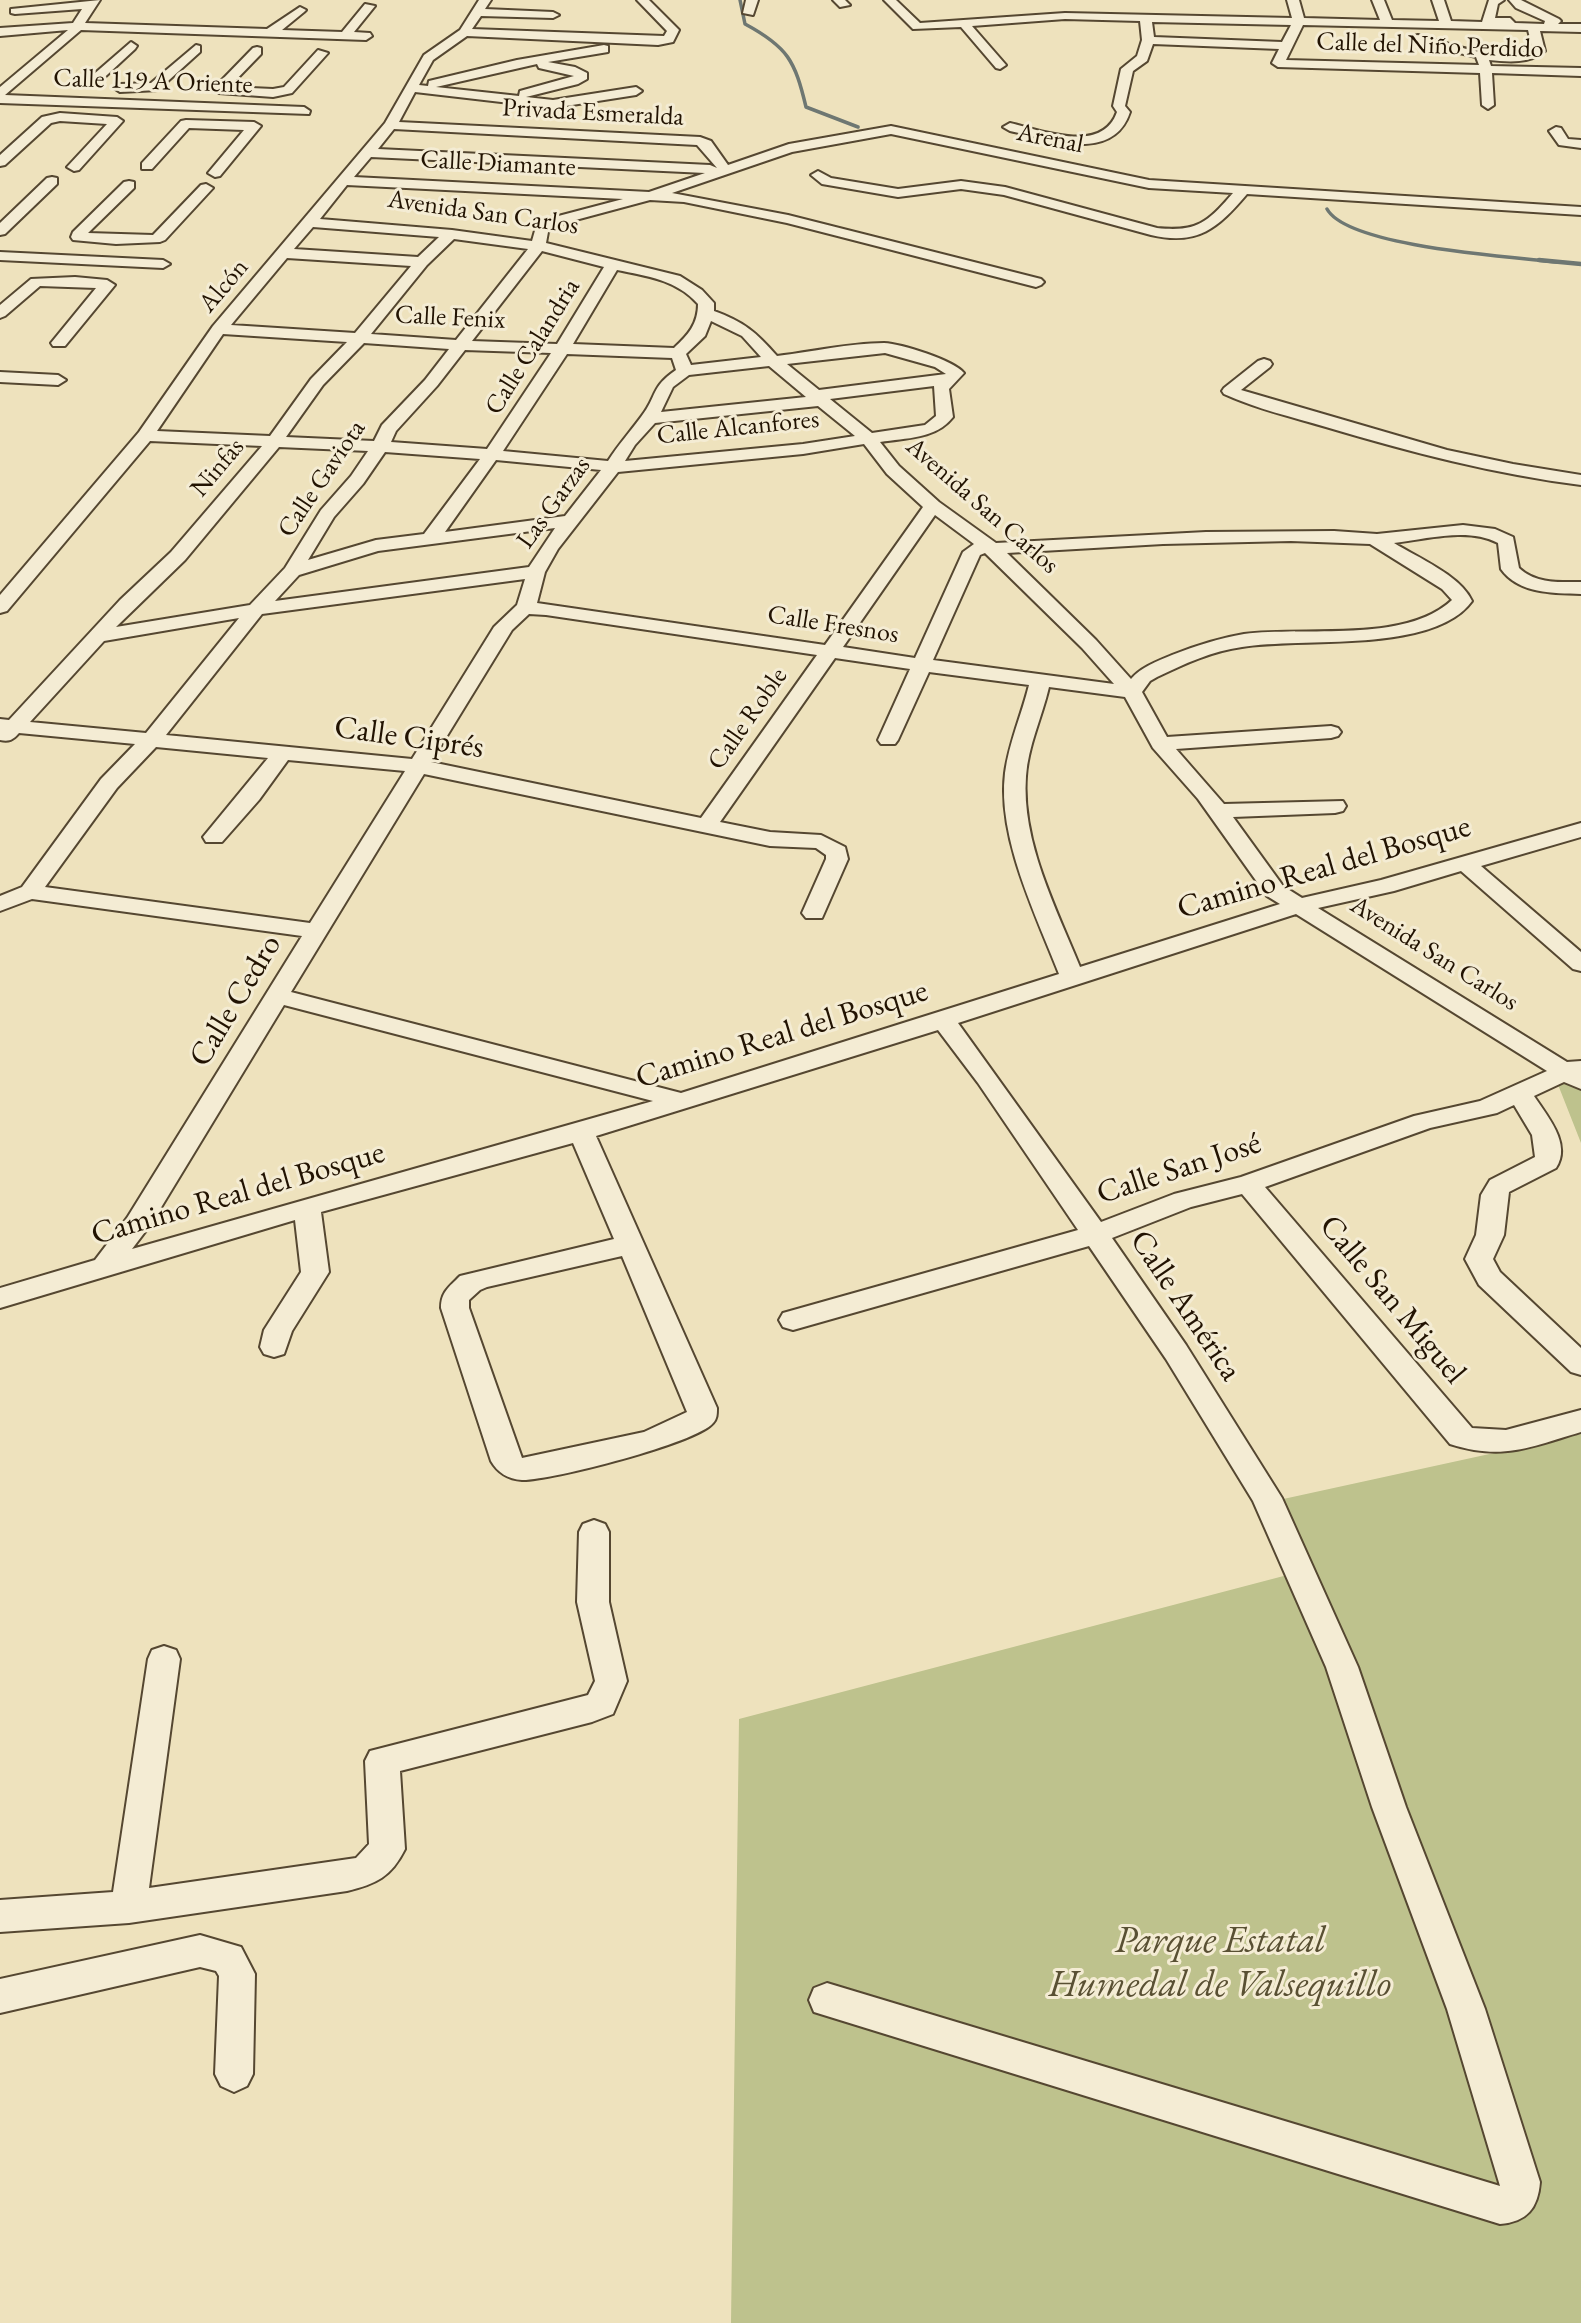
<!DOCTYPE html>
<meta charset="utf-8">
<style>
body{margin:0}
canvas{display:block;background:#eee2bd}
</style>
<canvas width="1581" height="2323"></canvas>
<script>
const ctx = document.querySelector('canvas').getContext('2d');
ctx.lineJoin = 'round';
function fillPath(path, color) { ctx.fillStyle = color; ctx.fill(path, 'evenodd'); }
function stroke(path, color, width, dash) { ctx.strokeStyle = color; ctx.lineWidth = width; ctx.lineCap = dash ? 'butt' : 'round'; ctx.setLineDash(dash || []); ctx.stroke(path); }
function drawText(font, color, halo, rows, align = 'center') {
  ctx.font = font + ' "EB Garamond",serif'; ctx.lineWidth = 6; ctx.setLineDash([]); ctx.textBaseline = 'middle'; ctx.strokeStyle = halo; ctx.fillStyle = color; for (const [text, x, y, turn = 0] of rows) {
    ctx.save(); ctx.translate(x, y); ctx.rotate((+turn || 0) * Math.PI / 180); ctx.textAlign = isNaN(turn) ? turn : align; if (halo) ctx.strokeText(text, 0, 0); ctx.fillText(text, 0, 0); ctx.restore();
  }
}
const green = new Path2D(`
 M1581 1070V1143L1555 1077Z
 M1581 1434V2323H731L739 1719 1295 1573 1265 1503Z`);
const streamFar1 = new Path2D(`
 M740 0 745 24C788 47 795 61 806 107L858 127
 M1327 209C1348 247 1513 257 1557 262`);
const stream = new Path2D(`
 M1539 260 1581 264`);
const minor = new Path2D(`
 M100 0 85 23 267 29 300 7 306 10 304 12 282 30 342 32 365 4 375 6 354 32 370 33 372 36 366 40 81 30 5 95 304 107 310 111 309 114 0 103V87L68 30 0 36V28L73 23 82 9 15 14 11 13V9Z
 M479 0H491L485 9 553 12 559 15 553 18 481 16 472 29 664 36 667 31 637 0H649L679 30 673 42 658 45 467 36 433 60 419 85 428 86 429 81 517 60 604 45 608 46V52L548 62 575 67 587 73V79L578 84 526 97 553 100 636 87 642 91 636 95 553 108 415 92 399 122 700 137 711 141 728 165 789 144 891 126 1149 180 1581 207V215L1247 194C1218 228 1198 246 1151 235L1004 195 961 189 898 197 822 184 811 175 818 171 831 178 898 189 961 181 1005 187 1157 228C1197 232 1207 223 1233 193L1149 188 891 134 792 152 672 193 788 215 1041 279 1044 282 1041 285 1036 287 787 223 684 202 650 200 557 225 548 232 546 243 680 276 702 290 714 303V311C744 322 756 332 777 356 812 352 849 343 884 343 902 344 953 360 964 373L949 389 953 417C936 439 906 438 880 442L899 466 939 502 996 543 1206 532 1334 531 1377 534 1463 525 1495 529 1513 537 1519 568C1536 584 1559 582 1581 582V594C1553 593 1519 594 1501 569L1498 543C1469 527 1426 539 1394 543 1417 557 1461 576 1472 601 1434 654 1302 637 1242 647 1212 651 1184 664 1157 677L1150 681 1142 692 1167 737 1331 726 1338 728 1341 732 1338 736 1331 738 1176 749 1224 804 1343 801 1346 806 1343 811 1335 813 1233 817 1283 886 1302 898 1381 880 1581 823V837L1481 866 1581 952V971L1573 969 1461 871 1394 891 1318 908 1567 1062 1581 1061V1089L1564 1082 1534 1096C1547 1116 1572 1144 1556 1168L1509 1192 1504 1235 1493 1259 1500 1272 1581 1348V1375L1571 1372 1479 1285 1465 1259 1476 1235 1481 1195 1490 1180 1535 1157 1532 1135 1514 1105 1497 1113 1430 1128 1265 1187 1472 1428 1506 1430 1581 1410V1432C1530 1447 1503 1461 1450 1444L1242 1194 1191 1207 1112 1238 1186 1345 1282 1498 1358 1667 1406 1807 1485 2009 1540 2182C1538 2208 1527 2222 1500 2224L814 2012 809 2000 814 1988 827 1983 1500 2186 1447 2009 1372 1807 1326 1667 1253 1501 1166 1359 1089 1246 793 1330 783 1327 779 1320 783 1313 1078 1230 978 1083 938 1030 596 1136 717 1408C717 1414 717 1419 713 1423 697 1443 549 1481 522 1480 508 1479 498 1473 491 1461L441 1308C441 1292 449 1287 460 1276L614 1239 573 1143 321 1212 329 1272 292 1331 284 1354 274 1357 264 1354 260 1347 264 1330 301 1272 295 1220 0 1308V1288L95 1260 127 1218 302 936 32 899 0 911V896L22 887 101 779 135 744 19 733C13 740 9 742 0 740V719L9 720 120 600 171 552 262 446 150 441 7 611 0 613V595L139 432 213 326 385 123 424 55 460 30ZM537 64 539 68 574 76 520 91 519 96 436 87ZM394 129 697 145 717 168 710 165 378 149ZM371 157 705 173 649 192 354 177ZM347 185 623 199 547 219 536 227 532 241 452 230 320 219ZM313 227 439 237 418 257 294 249ZM454 239 528 249 456 340 371 334 427 265ZM542 251 604 267 557 344 472 341ZM287 258 411 266 355 333 231 325ZM617 270C647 276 677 280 698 304 698 324 688 335 674 348L573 344ZM711 321 742 336 761 357 691 365 686 354 705 336ZM223 334 347 342 311 379 270 436 157 431ZM364 343 449 349 425 380 382 425 374 441 286 437 323 385ZM465 350 551 353 487 449 391 442 396 431 437 386ZM885 353 935 367 946 374 819 390 787 364ZM567 354 672 358 676 370C650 388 658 395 641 417 630 432 618 445 608 461L503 451ZM769 366 806 397 661 412 673 387 689 375ZM934 386 936 416 925 425 872 433 830 399ZM818 406 855 436 803 444 625 461 635 445 655 423ZM864 444 887 474 923 507 825 645 537 603 545 572 558 549 618 472 803 454ZM279 447 368 451 351 476 321 510 285 568 250 605 116 627 185 560ZM385 452 480 459 424 534 376 540 308 560 334 517 363 484ZM496 460 601 470 565 516 445 532ZM935 515 974 544 963 552 915 658 843 647ZM555 528 529 567 275 601 299 575 378 551ZM1291 541 1370 544 1442 589 1452 600C1405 644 1305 626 1244 634 1220 638 1195 646 1172 655 1158 661 1141 667 1131 679L1096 640 1007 553 1163 544ZM985 553 1082 648 1114 684 933 660 980 555ZM525 579 517 605 494 627 412 759 166 735 262 614ZM529 614 546 615 817 655 701 818 431 762 512 630ZM239 618 146 733 30 722 104 641ZM835 658 910 669 878 740 881 744H895L898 740 929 672 1029 685C1022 714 1009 742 1005 773 997 837 1036 915 1059 974L681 1093 291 992 424 774 770 846 816 848 826 855V859L802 913 806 918H822L848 859 845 847 821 835 770 832 720 822ZM1049 687 1125 697 1153 748 1198 799 1267 896 1280 904 1080 967C1056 908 1021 841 1026 776 1028 746 1042 717 1049 687ZM156 747 268 758 203 837 206 842H222L259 800 288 760 405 771 310 923 45 887 117 788ZM1296 914 1547 1071 1480 1101 1414 1116 1241 1177 1174 1194 1101 1222 958 1023ZM284 1005 653 1101 132 1249 151 1224ZM622 1256 687 1412 644 1432 522 1458 469 1308V1300L480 1290 487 1287Z
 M746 0H758L753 15 743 13Z
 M833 0H845L850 5 840 7Z
 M884 0H896L920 23 1065 13 1292 18 1287 0H1299L1304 18 1380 20 1372 0H1384L1392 20 1439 21 1432 0H1444L1451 21 1482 22 1489 0H1504L1498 4 1495 18H1510L1515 23 1544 24 1545 21 1516 8 1509 0H1521L1559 19 1561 21 1558 24H1581V32L1540 31 1545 51C1530 64 1508 62 1489 60L1491 66 1581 68V76L1492 73 1494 105 1488 109 1482 105 1480 73 1278 67 1272 63 1279 49 1153 44 1147 61 1133 71 1125 106 1130 112C1113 164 1048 139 1010 131L1003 127 1010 123C1041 130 1102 155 1117 112L1113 106 1121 69 1137 56 1142 40 1140 21 1065 19 972 26 1006 65 1000 69 996 68 961 27 913 29ZM1152 22 1291 25 1282 42 1154 37ZM1303 25 1528 30 1533 50C1503 65 1449 43 1418 35L1414 36V42L1476 57 1479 65 1286 60Z
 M131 42 137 46 135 49 94 87H86V81Z
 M196 45 200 46V52L158 90 120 92 114 88 120 84 151 83Z
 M257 47 261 48V54L229 87 273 89 284 87 318 50 328 53 292 93 273 97 219 93 216 87 218 84 253 48Z
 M60 113 117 117 123 121 79 170 74 171 67 167 107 124 60 121 51 123 5 165 0 166V155L42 117Z
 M186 120 254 122 261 126 220 176 215 177 208 173 244 130 189 128 152 169H142V163L181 121Z
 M1556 127 1561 128 1568 139 1581 140V148L1559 145 1549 131Z
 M52 177 57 178V184L5 234 0 235V223L47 178Z
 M129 181 134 182V188L88 233 153 235 201 185 206 184 213 188 165 240 160 242 116 244 73 240 71 237 73 232 124 182Z
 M0 252 163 260 170 264 163 268 0 260Z
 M75 277 107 280 115 285 65 346H53L51 343 96 288 40 286 5 316 0 318V305L31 279Z
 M1264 359 1270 361 1272 364 1270 367 1241 390 1447 450 1513 464 1581 475V485C1494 474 1410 452 1326 427 1292 417 1257 409 1224 394L1222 391 1224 388 1258 361Z
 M0 372 58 375 66 380 58 385 0 382Z
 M594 1520 605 1524 609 1532V1602L627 1681 613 1714 592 1722 400 1771 405 1849C391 1877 376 1884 347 1891L129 1923 0 1932V1900L113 1892 148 1659 152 1650 164 1646 176 1650 180 1659 149 1888 356 1858 369 1844 365 1761 370 1751 588 1695 595 1681 577 1602 579 1532 583 1524Z
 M200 1935 241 1947 255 1974 253 2074 247 2086 234 2092 221 2086 215 2074 219 1976 216 1971 200 1967 0 2013V1979Z`);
const farStreetnames = [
 ["Calle del Niño Perdido",1430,46,2],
 ["Calle 119 A Oriente",153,82,2],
 ["Privada Esmeralda",593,113,3],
 ["Arenal",1050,139,11],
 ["Calle Diamante",498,164,3],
 ["Avenida San Carlos",483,213,8],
 ["Alcón",224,286,-50],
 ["Calle Fenix",450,318,3],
 ["Calle Calandria",533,347,-58],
 ["Calle Alcanfores",738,428,-6],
 ["Ninfas",218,468,-50],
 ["Calle Gaviota",322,479,-56],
 ["Las Garzas",554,503,-54],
 ["Avenida San Carlos",982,506,41],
 ["Calle Fresnos",833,625,9],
 ["Calle Roble",748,719,-55],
 ["Avenida San Carlos",1434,954,32]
];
const streetNames = [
 ["Calle Ciprés",409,738,8],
 ["Camino Real del Bosque",1324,868,-16],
 ["Calle Cedro",236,1001,-59],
 ["Camino Real del Bosque",782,1035,-17],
 ["Calle San José",1179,1169,-18],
 ["Camino Real del Bosque",238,1194,-16],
 ["Calle San Miguel",1392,1300,50],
 ["Calle América",1185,1306,56]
];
const nearParknames = [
 ["Parque Estatal",1220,1942],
 ["Humedal de Valsequillo",1220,1986]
];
fillPath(green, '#bec28d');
stroke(streamFar1, '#6e7772', 3.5);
stroke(stream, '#6e7772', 4.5);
stroke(minor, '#554731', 4);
fillPath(minor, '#f4ecd4');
drawText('26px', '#221302', '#f4ecd4', farStreetnames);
drawText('32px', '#221302', '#f4ecd4', streetNames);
drawText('italic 38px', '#595033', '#f4ecd4', nearParknames);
</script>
